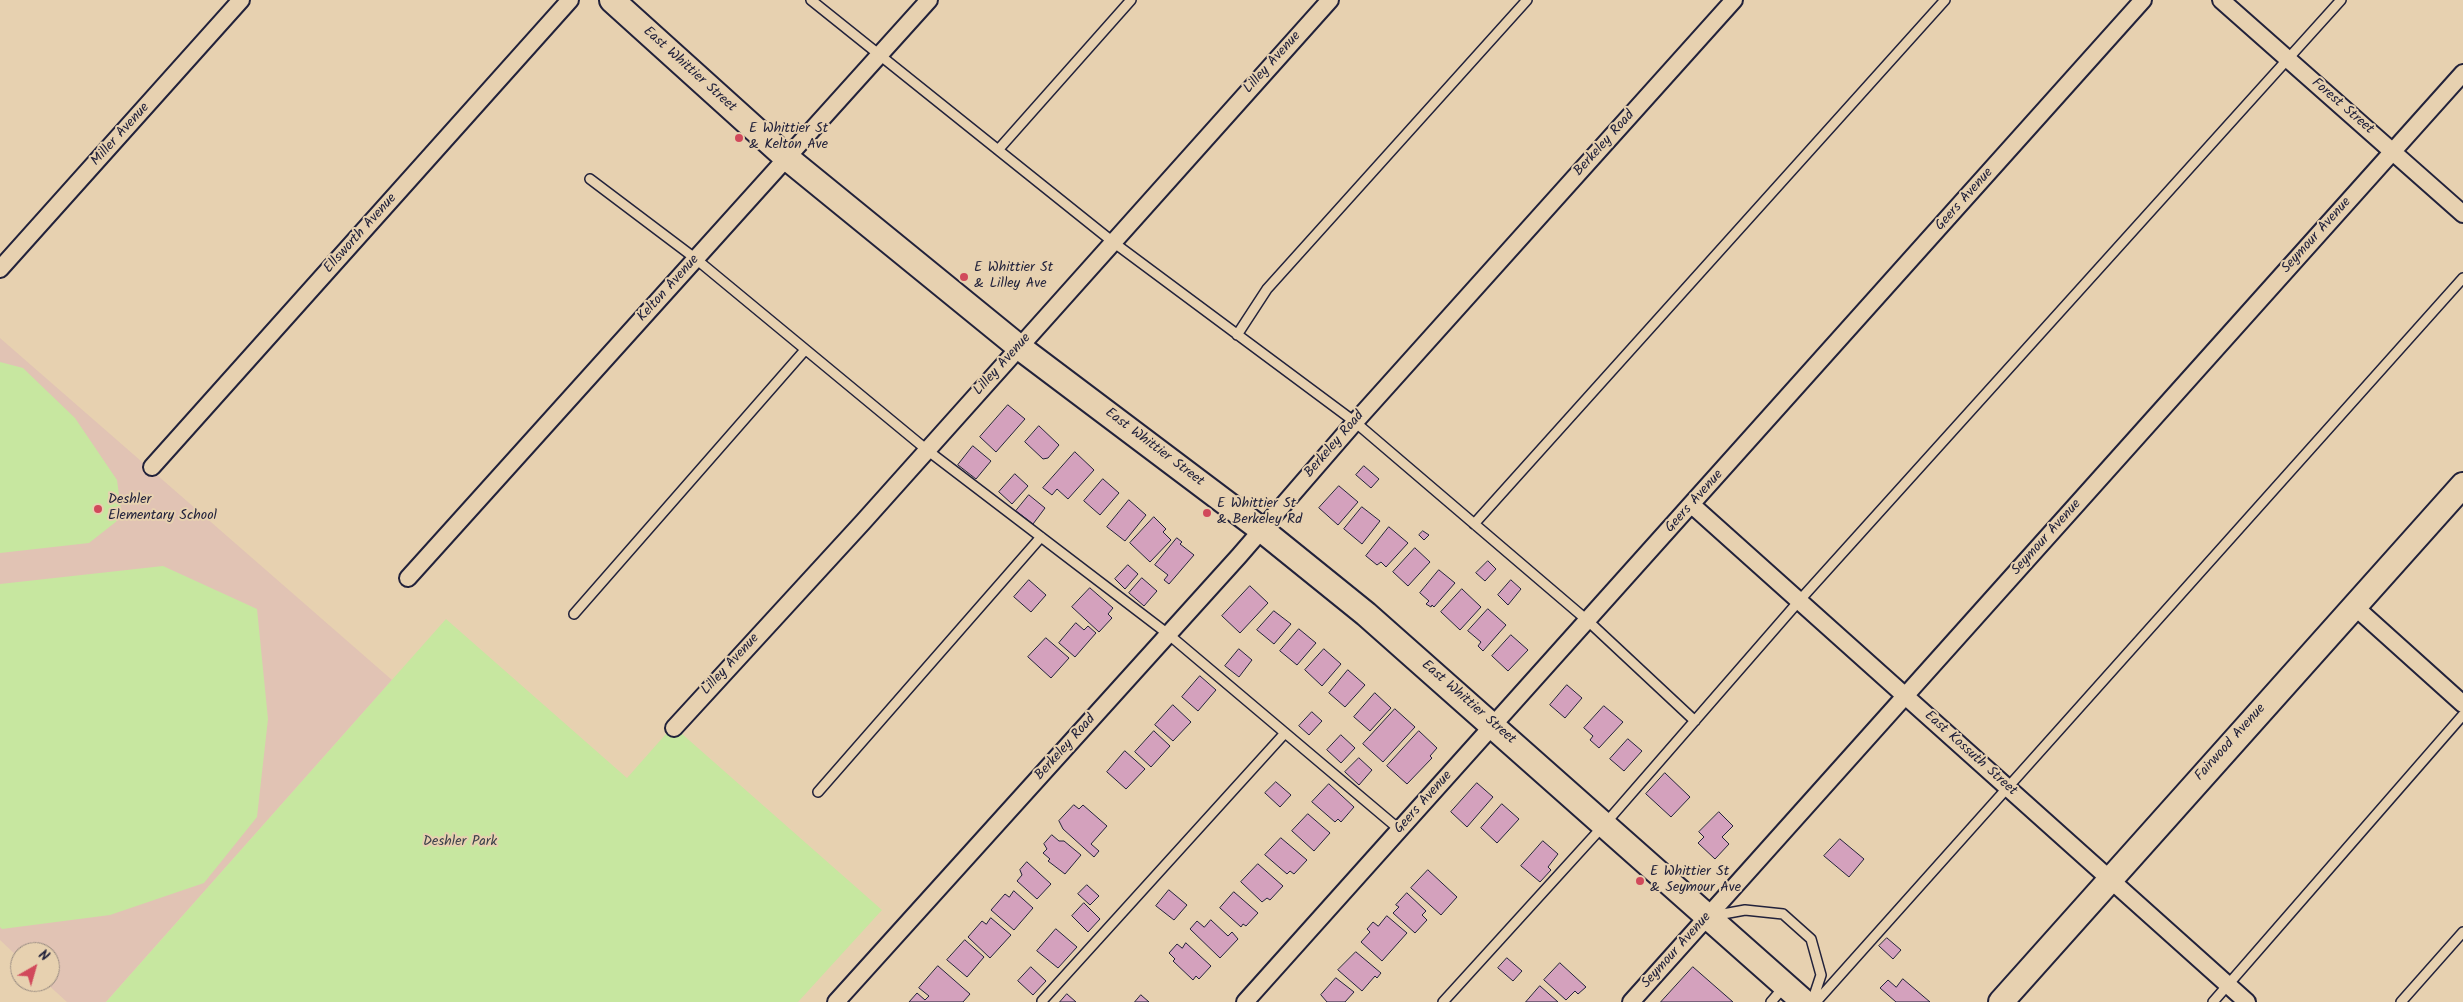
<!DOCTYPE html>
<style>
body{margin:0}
#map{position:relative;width:2463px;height:1002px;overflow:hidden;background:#e7d1b0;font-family:Kalam,sans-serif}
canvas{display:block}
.north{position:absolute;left:10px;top:942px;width:50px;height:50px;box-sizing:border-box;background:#e7d1b0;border:1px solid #988b81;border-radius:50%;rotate:38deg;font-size:14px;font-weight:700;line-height:20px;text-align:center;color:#22223b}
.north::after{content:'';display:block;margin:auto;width:18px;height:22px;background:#d1495b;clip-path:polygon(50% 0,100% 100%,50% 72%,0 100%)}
</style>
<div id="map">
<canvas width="2463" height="1002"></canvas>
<div class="north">N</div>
</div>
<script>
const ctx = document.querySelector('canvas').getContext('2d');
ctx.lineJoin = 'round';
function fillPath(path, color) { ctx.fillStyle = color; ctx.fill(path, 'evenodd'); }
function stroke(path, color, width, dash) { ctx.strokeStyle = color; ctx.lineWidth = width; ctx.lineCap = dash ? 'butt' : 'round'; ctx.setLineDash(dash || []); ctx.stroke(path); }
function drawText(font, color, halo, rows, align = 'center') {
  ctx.font = font + ' Kalam,sans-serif'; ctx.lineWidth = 4; ctx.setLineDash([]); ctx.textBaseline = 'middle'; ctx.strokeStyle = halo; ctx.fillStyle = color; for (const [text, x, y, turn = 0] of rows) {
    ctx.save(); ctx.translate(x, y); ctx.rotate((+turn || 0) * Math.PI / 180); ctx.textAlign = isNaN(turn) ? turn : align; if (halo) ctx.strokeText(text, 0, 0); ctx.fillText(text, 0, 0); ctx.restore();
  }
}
const built = new Path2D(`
 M0 338 392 680 106 1002H67L45 982H50V952H20V959L0 940Z`);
const green = new Path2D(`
 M0 362 23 368 75 418 117 480 122 517 89 543 0 553Z
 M163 566 257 609 268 719 257 817 204 883 110 915 2 929 0 927V584Z
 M446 619 627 778 673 726 882 910 798 1002H106Z`);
const building = new Path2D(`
 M1008 405 1025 419 996 452 980 437Z
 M1039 426 1059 445 1048 458 1043 459 1025 442Z
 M973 446 991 461 976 479 958 465Z
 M1075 452 1094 470 1068 499 1057 489 1052 495 1043 488Z
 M1364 466 1379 479 1371 488 1356 475Z
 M1015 474 1028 486 1012 504 999 492Z
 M1103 479 1119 493 1100 515 1084 501Z
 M1339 486 1358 502 1338 525 1319 508Z
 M1029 495 1045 508 1033 524 1016 511Z
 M1129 500 1146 515 1125 541 1107 527Z
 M1362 507 1380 521 1362 544 1344 529Z
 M1154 517 1166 529 1163 532 1171 540 1150 562 1130 543Z
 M1389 527 1408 543 1386 567 1381 562 1377 565 1366 556Z
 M1423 531 1429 535 1424 540 1419 535Z
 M1177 538 1182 542 1180 544 1194 555 1169 584 1164 580 1168 575 1155 565Z
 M1415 548 1430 562 1408 586 1393 572Z
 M1488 561 1496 569 1485 581 1476 573Z
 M1128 565 1138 574 1125 589 1115 579Z
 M1439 570 1455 583 1434 607 1432 605 1431 607 1426 604 1429 601 1420 593Z
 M1142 578 1157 591 1144 606 1129 593Z
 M1029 580 1046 595 1031 612 1014 597Z
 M1511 580 1521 589 1508 605 1498 595Z
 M1250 586 1268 603 1240 633 1222 616Z
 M1090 588 1113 608 1108 614 1112 618 1099 632 1072 607Z
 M1462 589 1481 607 1460 630 1441 612Z
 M1488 609 1506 625 1483 651 1478 646 1481 642 1468 631Z
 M1274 611 1291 624 1274 644 1257 630Z
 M1076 623 1084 630 1088 626 1096 633 1075 657 1059 643Z
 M1299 629 1316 643 1297 665 1280 651Z
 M1511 635 1528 650 1508 671 1492 656Z
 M1046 638 1069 658 1051 678 1028 657Z
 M1239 649 1252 660 1239 677 1225 666Z
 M1324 649 1341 664 1322 686 1305 670Z
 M1348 670 1365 685 1345 707 1329 693Z
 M1200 676 1216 690 1198 711 1182 697Z
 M1567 685 1582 698 1565 718 1550 705Z
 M1375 693 1391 708 1370 731 1354 717Z
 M1173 705 1191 722 1173 741 1155 725Z
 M1604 706 1623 722 1599 748 1590 740 1593 736 1584 728Z
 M1395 709 1415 727 1383 762 1363 744Z
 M1312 712 1322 721 1309 735 1299 726Z
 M1154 731 1170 746 1151 767 1135 752Z
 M1419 731 1437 748 1430 756 1432 758 1407 784 1387 766Z
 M1341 735 1355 748 1341 763 1327 750Z
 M1628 739 1642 751 1624 771 1610 759Z
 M1125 751 1145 769 1126 789 1107 772Z
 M1359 758 1372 770 1359 785 1345 772Z
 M1665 773 1690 797 1671 817 1646 794Z
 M1276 782 1291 795 1280 807 1265 793Z
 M1477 783 1493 797 1467 827 1451 812Z
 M1329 784 1354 807 1341 822 1338 819 1335 822 1312 802Z
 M1502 804 1519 819 1497 843 1481 828Z
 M1074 805 1079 809 1083 805 1107 826 1091 844 1099 851 1094 857 1063 829 1059 821Z
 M1719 812 1733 826 1722 837 1729 844 1715 859 1698 843 1704 837 1699 832Z
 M1308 814 1330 833 1314 851 1292 831Z
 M1052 835 1059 841H1064L1081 855 1065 874 1048 861 1050 859 1043 853 1047 849 1044 844Z
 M1281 838 1307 860 1294 874 1290 871 1287 874 1265 855Z
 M1840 839 1864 859 1849 877 1824 856Z
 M1543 841 1558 854 1548 867 1551 870 1540 882 1521 866Z
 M1027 862 1051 884 1037 899 1017 881 1022 875 1020 870Z
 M1258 864 1283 886 1270 900 1267 898 1262 902 1241 882Z
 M1428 870 1457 897 1441 915 1411 888Z
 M1087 885 1099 896 1090 905 1078 894Z
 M1169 890 1187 905 1174 920 1156 906Z
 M1014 891 1033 908 1014 930 991 910 1005 894 1009 897Z
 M1234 892 1258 913 1246 926 1243 924 1241 927 1220 908Z
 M1407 893 1426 911 1422 915 1427 920 1415 933 1393 913 1399 907 1396 905Z
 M1084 903 1100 919 1088 932 1072 916Z
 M1387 916 1407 933 1382 961 1361 942 1370 932 1367 929 1373 922 1378 926Z
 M991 918 1011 935 990 958 968 937 982 921 986 924Z
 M1211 920 1228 936 1232 932 1238 939 1220 958 1190 929 1197 921 1204 927Z
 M1056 929 1077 947 1058 968 1037 951Z
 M1887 938 1901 950 1893 959 1879 946Z
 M965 940 984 957 967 977 947 960Z
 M1186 943 1211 966 1199 979 1196 976 1193 980 1173 961 1175 959 1169 953 1177 944 1182 948Z
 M1356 952 1381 973 1377 978 1375 976 1362 991 1338 970Z
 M1507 958 1522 971 1513 981 1498 968Z
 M1560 963 1586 987 1578 994 1575 991 1566 1000 1544 980Z
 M938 966 970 994 963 1002H909L917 993 925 1000 929 996 919 988Z
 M1031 967 1046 981 1033 995 1018 981Z
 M1693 967 1733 1002H1661Z
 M1336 978 1354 992 1345 1002H1327L1321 995Z
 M1903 979 1930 1002H1896L1880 988 1888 980 1896 987Z
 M1540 986 1558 1002H1526Z
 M1067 994 1076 1002H1060Z
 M1141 995 1149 1002H1135Z`);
const lane = new Path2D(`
 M811 0 1113 242 1355 422 1588 621 1695 721
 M998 150 1131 0
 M590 179 696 259 927 450 1168 634 1400 830
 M1237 335 1267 289 1527 0
 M1474 524 1945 0
 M574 614 805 350
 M818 792 1041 537
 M1712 916 1745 910 1783 914 1811 939 1821 975 1812 1002
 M1042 1001 1285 733
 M1443 1002 1604 825 1799 601 2341 0
 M1771 1002 1784 987
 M1816 1002 2463 278
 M2213 1002 2463 715
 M2401 1002 2463 932`);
const street = new Path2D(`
 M2221 0 2463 214
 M0 269 241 0
 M152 467 570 0
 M1692 505 2247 1002
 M408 578 929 0
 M2354 606 2463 704
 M674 728 863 522 1330 0
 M836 1002 1239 556 1355 422 1734 0
 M1245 1002 2143 0
 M1631 1002 2463 73`);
const secondary = new Path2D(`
 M612 0 787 158 1019 347 1262 530 1366 614 1804 1002
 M2001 1002 2463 485`);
const markers = [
 [739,138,5,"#d1495b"],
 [964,277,5,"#d1495b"],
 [98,509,5,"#d1495b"],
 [1207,513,5,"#d1495b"],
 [1640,881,5,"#d1495b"]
];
const streetNames = [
 ["Lilley Avenue",1273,63,-48],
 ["East Whittier Street",689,70,42],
 ["Forest Street",2342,107,41],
 ["Miller Avenue",121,135,-48],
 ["Berkeley Road",1605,144,-48],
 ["Geers Avenue",1965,200,-48],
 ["Ellsworth Avenue",361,234,-48],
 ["Seymour Avenue",2317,236,-48],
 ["Kelton Avenue",669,289,-48],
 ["Lilley Avenue",1003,365,-48],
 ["Berkeley Road",1335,445,-49],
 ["East Whittier Street",1154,448,37],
 ["Geers Avenue",1695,502,-48],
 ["Seymour Avenue",2047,538,-48],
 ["Lilley Avenue",731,665,-47],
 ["East Whittier Street",1468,703,41],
 ["Fairwood Avenue",2231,743,-48],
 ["Berkeley Road",1066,748,-48],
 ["East Kossuth Street",1970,754,42],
 ["Geers Avenue",1424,803,-48],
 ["Seymour Avenue",1677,951,-48]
];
const poiNames = [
 ["E Whittier St",749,130],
 ["& Kelton Ave",749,146],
 ["E Whittier St",974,269],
 ["& Lilley Ave",974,285],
 ["Deshler",108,501],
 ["Elementary School",108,517],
 ["E Whittier St",1217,505],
 ["& Berkeley Rd",1217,521],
 ["E Whittier St",1650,873],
 ["& Seymour Ave",1650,889]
];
const parkNames = [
 ["Deshler Park",460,843]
];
fillPath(built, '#e1c3b4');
fillPath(green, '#c7e7a0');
fillPath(building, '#d4a1bd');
stroke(building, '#22223b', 1);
stroke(lane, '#22223b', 12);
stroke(street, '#22223b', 20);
stroke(secondary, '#22223b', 28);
stroke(lane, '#e7d1b0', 9);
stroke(street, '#e7d1b0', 16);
stroke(secondary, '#e7d1b0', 24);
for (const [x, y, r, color] of markers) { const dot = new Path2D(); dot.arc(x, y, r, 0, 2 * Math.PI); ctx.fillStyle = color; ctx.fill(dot); stroke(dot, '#e7d1b0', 2); }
drawText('14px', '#22223b', '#e7d1b0', streetNames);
drawText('14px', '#22223b', '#e7d1b0', poiNames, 'left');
drawText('14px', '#3b404a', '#e7d1b0', parkNames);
</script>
